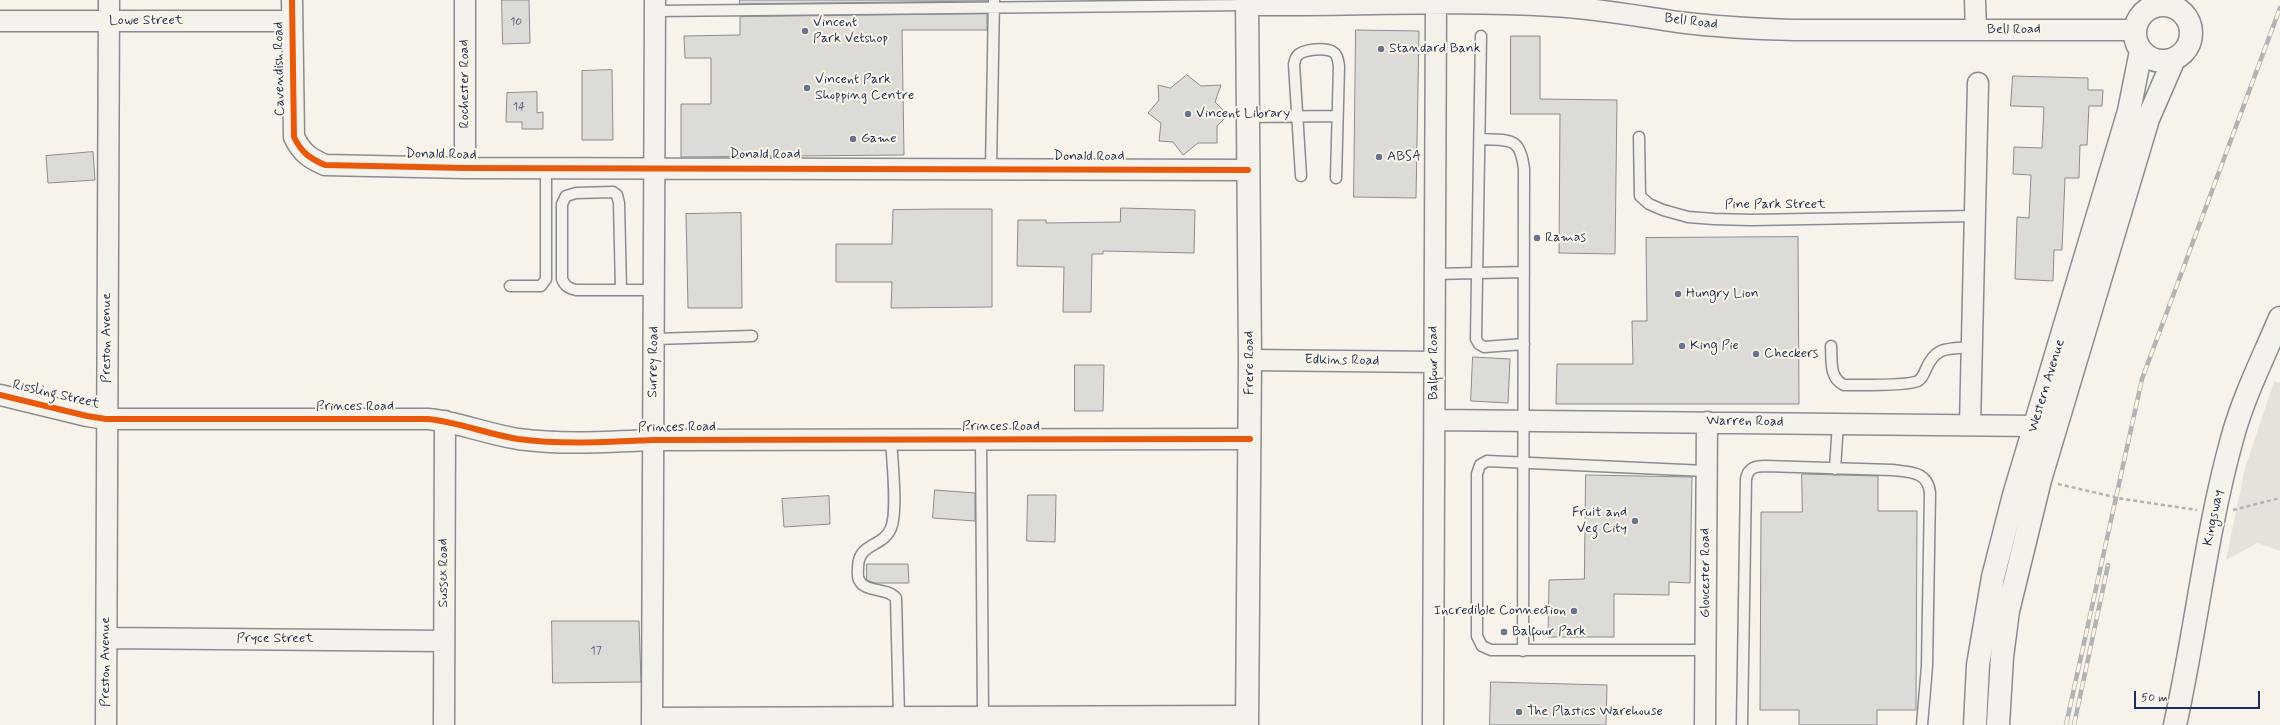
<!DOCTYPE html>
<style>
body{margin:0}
#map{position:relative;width:2280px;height:725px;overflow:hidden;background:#f7f3ea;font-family:Mynerve,sans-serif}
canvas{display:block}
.scale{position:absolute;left:2134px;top:691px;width:126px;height:18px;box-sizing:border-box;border:2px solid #1b2f5e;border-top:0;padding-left:5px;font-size:12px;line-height:14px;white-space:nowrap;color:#1b2f5e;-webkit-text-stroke:3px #fcf5e5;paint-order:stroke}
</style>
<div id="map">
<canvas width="2280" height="725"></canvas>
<div class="scale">50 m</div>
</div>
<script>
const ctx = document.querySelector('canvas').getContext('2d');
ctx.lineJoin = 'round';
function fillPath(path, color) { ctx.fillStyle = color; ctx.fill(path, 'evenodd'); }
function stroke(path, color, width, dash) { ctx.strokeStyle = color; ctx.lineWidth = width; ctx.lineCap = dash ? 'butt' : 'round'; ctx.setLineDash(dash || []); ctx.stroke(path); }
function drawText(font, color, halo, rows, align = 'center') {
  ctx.font = font + ' Mynerve,sans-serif'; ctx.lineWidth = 4; ctx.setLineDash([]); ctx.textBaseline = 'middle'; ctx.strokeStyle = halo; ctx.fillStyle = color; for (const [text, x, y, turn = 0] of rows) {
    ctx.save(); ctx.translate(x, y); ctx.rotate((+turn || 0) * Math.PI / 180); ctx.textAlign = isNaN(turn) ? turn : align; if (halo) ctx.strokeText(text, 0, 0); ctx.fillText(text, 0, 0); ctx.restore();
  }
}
const green = new Path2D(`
 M2274 381 2280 383V551L2258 543 2226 560 2245 468Z`);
const building = new Path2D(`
 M502 0H529L530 43 503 44Z
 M740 0H987V1L740 4Z
 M987 14V30H902L904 155 681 157V104H711V58H685L684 36 740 35V17Z
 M1356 30 1419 31 1416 198 1354 197Z
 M1511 36H1540V99L1617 100 1615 254 1559 253 1560 114H1511Z
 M612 70 613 140H582V71Z
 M1187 75 1201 86 1221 85 1215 102 1228 115 1217 126V143H1198L1183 155 1173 142 1159 141 1161 123 1148 113 1159 100 1158 85 1170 88Z
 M2013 76 2088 78V90H2103L2102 106H2089L2087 145H2080L2079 178H2065L2062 250H2054L2053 281 2015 279 2017 217 2029 218 2031 175 2013 174 2014 147 2042 148 2044 107 2011 106Z
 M537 92V113L543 112V129H522V122H506L507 93Z
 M93 152 95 180 48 183 46 156Z
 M1121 208 1195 210 1194 253 1103 251V254H1092L1091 312H1063L1064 267 1017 266 1018 220H1046V223L1120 222Z
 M942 209H992V307L891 308 892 282H836V244H892L893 210Z
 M741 213 742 308H688L686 214Z
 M1798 237 1799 404H1556L1557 364H1633L1632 321H1647L1646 238Z
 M1473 357 1510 359 1508 403 1471 401Z
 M1075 365H1104L1103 411H1075Z
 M1802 474 1878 476V511H1917L1916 710H1877V725H1799V710H1760L1761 512H1802Z
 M1586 475 1692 477 1690 583 1669 582V595L1614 594V637H1548L1549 580 1584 579Z
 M935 490 975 493V521L933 518Z
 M1028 495H1056L1055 542 1027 541Z
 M829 496 830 524 784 527 782 499Z
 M867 564H908L909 583H875L869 581 867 580Z
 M552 621H639L641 682 553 683Z
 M1491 682 1607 685 1606 725H1490Z`);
const path = new Path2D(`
 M2058 484 2123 499 2197 510
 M2233 510 2280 498`);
const service = new Path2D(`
 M656 11 1247 5
 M1481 36 1476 339 1479 344 1484 347 1524 344
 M1248 117 1337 116
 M1639 137 1640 196 1649 204 1663 210 1688 217 1714 219 1751 220 1975 216
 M1480 139C1509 141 1520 135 1524 169L1523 651
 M991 168 994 0
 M1301 176 1294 64C1295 62 1295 58 1297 56 1303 49 1326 47 1333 52 1338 55 1338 61 1339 66L1336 178
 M1434 274 1524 272
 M510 286H541L546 279V168
 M621 290 619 203 617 195 613 192 576 193 566 196 562 204V279C565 286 568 288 576 290H654
 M654 339 752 336
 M1831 346C1832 361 1829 378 1844 385 1858 385 1908 386 1918 381 1923 378 1924 373 1926 369 1936 345 1950 349 1972 347
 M891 439C892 460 898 511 891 528 883 548 858 542 858 568 858 572 857 576 859 580 865 593 887 587 896 598L899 717
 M981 439 983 717
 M1835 469 1838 423
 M1705 650H1491L1482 646 1477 636V474L1480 465 1487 461 1706 471
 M1742 725 1746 479C1748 468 1755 466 1765 466L1892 470C1909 472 1928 471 1930 493L1927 666 1922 725`);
const minor = new Path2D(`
 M292 0 294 137C302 153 309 158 325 165L465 168 1248 170
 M1975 0 1976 30
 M1247 5C1349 6 1451 0 1552 6 1595 8 1636 16 1678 22 1717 27 1756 29 1795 30H2135
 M0 21H291
 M465 168V0
 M1250 360 1434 362
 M0 395 87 416 106 419H428C458 422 487 434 518 439 562 445 608 442 653 440L1250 439
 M1435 420 2036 426 2051 429
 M1970 425 1978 83
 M107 638 444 641
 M652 718 1247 716
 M106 725 109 0
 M444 725 445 421
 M652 725 655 0
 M1433 725 1436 0
 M1705 725 1707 422`);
const tertiary = new Path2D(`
 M1247 0 1250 360 1247 725`);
const secondary = new Path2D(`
 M2175 725C2196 630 2206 533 2232 439 2243 398 2263 358 2280 318`);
const primary = new Path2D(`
 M2135 33a28 28 0 1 1 56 0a28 28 0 1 1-56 0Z
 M1975 725 1978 665 1993 577 2014 495 2129 111 2141 51
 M1998 725 2002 657 2008 611 2040 480 2148 119 2174 59`);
const rail = new Path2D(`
 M2066 725 2142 379 2280 8
 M2074 725 2108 565`);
const cycleway = new Path2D(`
 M292 0 294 137C302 153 309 158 325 165L465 168 1248 170
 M0 395 87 416 106 419H428C458 422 487 434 518 439 562 445 608 442 653 440L1250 439`);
const markers = [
 [805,31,4,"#68748f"],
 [1381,49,4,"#68748f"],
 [807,88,4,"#68748f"],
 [1188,114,4,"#68748f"],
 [853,139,4,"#68748f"],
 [1379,157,4,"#68748f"],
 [1537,238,4,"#68748f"],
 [1678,294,4,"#68748f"],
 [1682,346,4,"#68748f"],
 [1756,354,4,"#68748f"],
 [1635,521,4,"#68748f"],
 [1574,611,4,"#68748f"],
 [1504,632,4,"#68748f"],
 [1519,712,4,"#68748f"]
];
const numberNames = [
 ["10",516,22],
 ["14",519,107],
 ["17",596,651]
];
const streetNames = [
 ["Lowe Street",146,21],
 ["Bell Road",1691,22,7],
 ["Bell Road",2014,30],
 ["Cavendish Road",280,69,-91],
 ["Rochester Road",465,84,-90],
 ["Donald Road",441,155,1],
 ["Donald Road",765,155],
 ["Donald Road",1089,157],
 ["Pine Park Street",1775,205],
 ["Preston Avenue",107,338,-90],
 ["Edkins Road",1342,361,1],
 ["Surrey Road",654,362,-89],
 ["Frere Road",1250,363,-90],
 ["Balfour Road",1434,363,-90],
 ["Western Avenue",2047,386,-73],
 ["Rissling Street",56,395,13],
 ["Princes Road",355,407],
 ["Warren Road",1745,422,1],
 ["Princes Road",1001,427],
 ["Princes Road",677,428,-1],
 ["Kingsway",2214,518,-79],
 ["Sussex Road",444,573,-90],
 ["Gloucester Road",1706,573,-90],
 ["Pryce Street",275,639],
 ["Preston Avenue",106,662,-90]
];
const poiNames = [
 ["Vincent",813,23],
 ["Park Vetshop",813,39],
 ["Standard Bank",1389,49],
 ["Vincent Park",815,80],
 ["Shopping Centre",815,96],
 ["Vincent Library",1196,114],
 ["Game",861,139],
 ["ABSA",1387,157],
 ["Ramas",1545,238],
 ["Hungry Lion",1686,294],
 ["King Pie",1690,346],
 ["Checkers",1764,354],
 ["Fruit and",1627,513,"right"],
 ["Veg City",1627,529,"right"],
 ["Incredible Connection",1566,611,"right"],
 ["Balfour Park",1512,632],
 ["The Plastics Warehouse",1527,712]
];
fillPath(green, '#e6e2db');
fillPath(building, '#dddbd7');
stroke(building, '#8a8c91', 1);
stroke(service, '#8a8c91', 13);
stroke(minor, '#8a8c91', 23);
stroke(tertiary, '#8a8c91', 25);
stroke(secondary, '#8a8c91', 25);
stroke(primary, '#8a8c91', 25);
stroke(path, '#b2b3b4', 2.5, [4, 3]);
stroke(service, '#f5f2ec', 10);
stroke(minor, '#f5f2ec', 20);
stroke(tertiary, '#f5f2ec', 22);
stroke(secondary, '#f5f2ec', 22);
stroke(primary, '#f5f2ec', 22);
stroke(rail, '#b2b3b4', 4.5);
stroke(rail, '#fcf5e5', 3, [9]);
stroke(cycleway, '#e8590c', 6);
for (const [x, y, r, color] of markers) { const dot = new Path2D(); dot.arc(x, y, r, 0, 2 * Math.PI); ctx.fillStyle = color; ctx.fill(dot); stroke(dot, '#fcf5e5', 1.5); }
drawText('12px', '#4c5a7c', null, numberNames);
drawText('14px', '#1b2f5e', '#fcf5e5', streetNames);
drawText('14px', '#1b2f5e', '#fcf5e5', poiNames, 'left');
</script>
